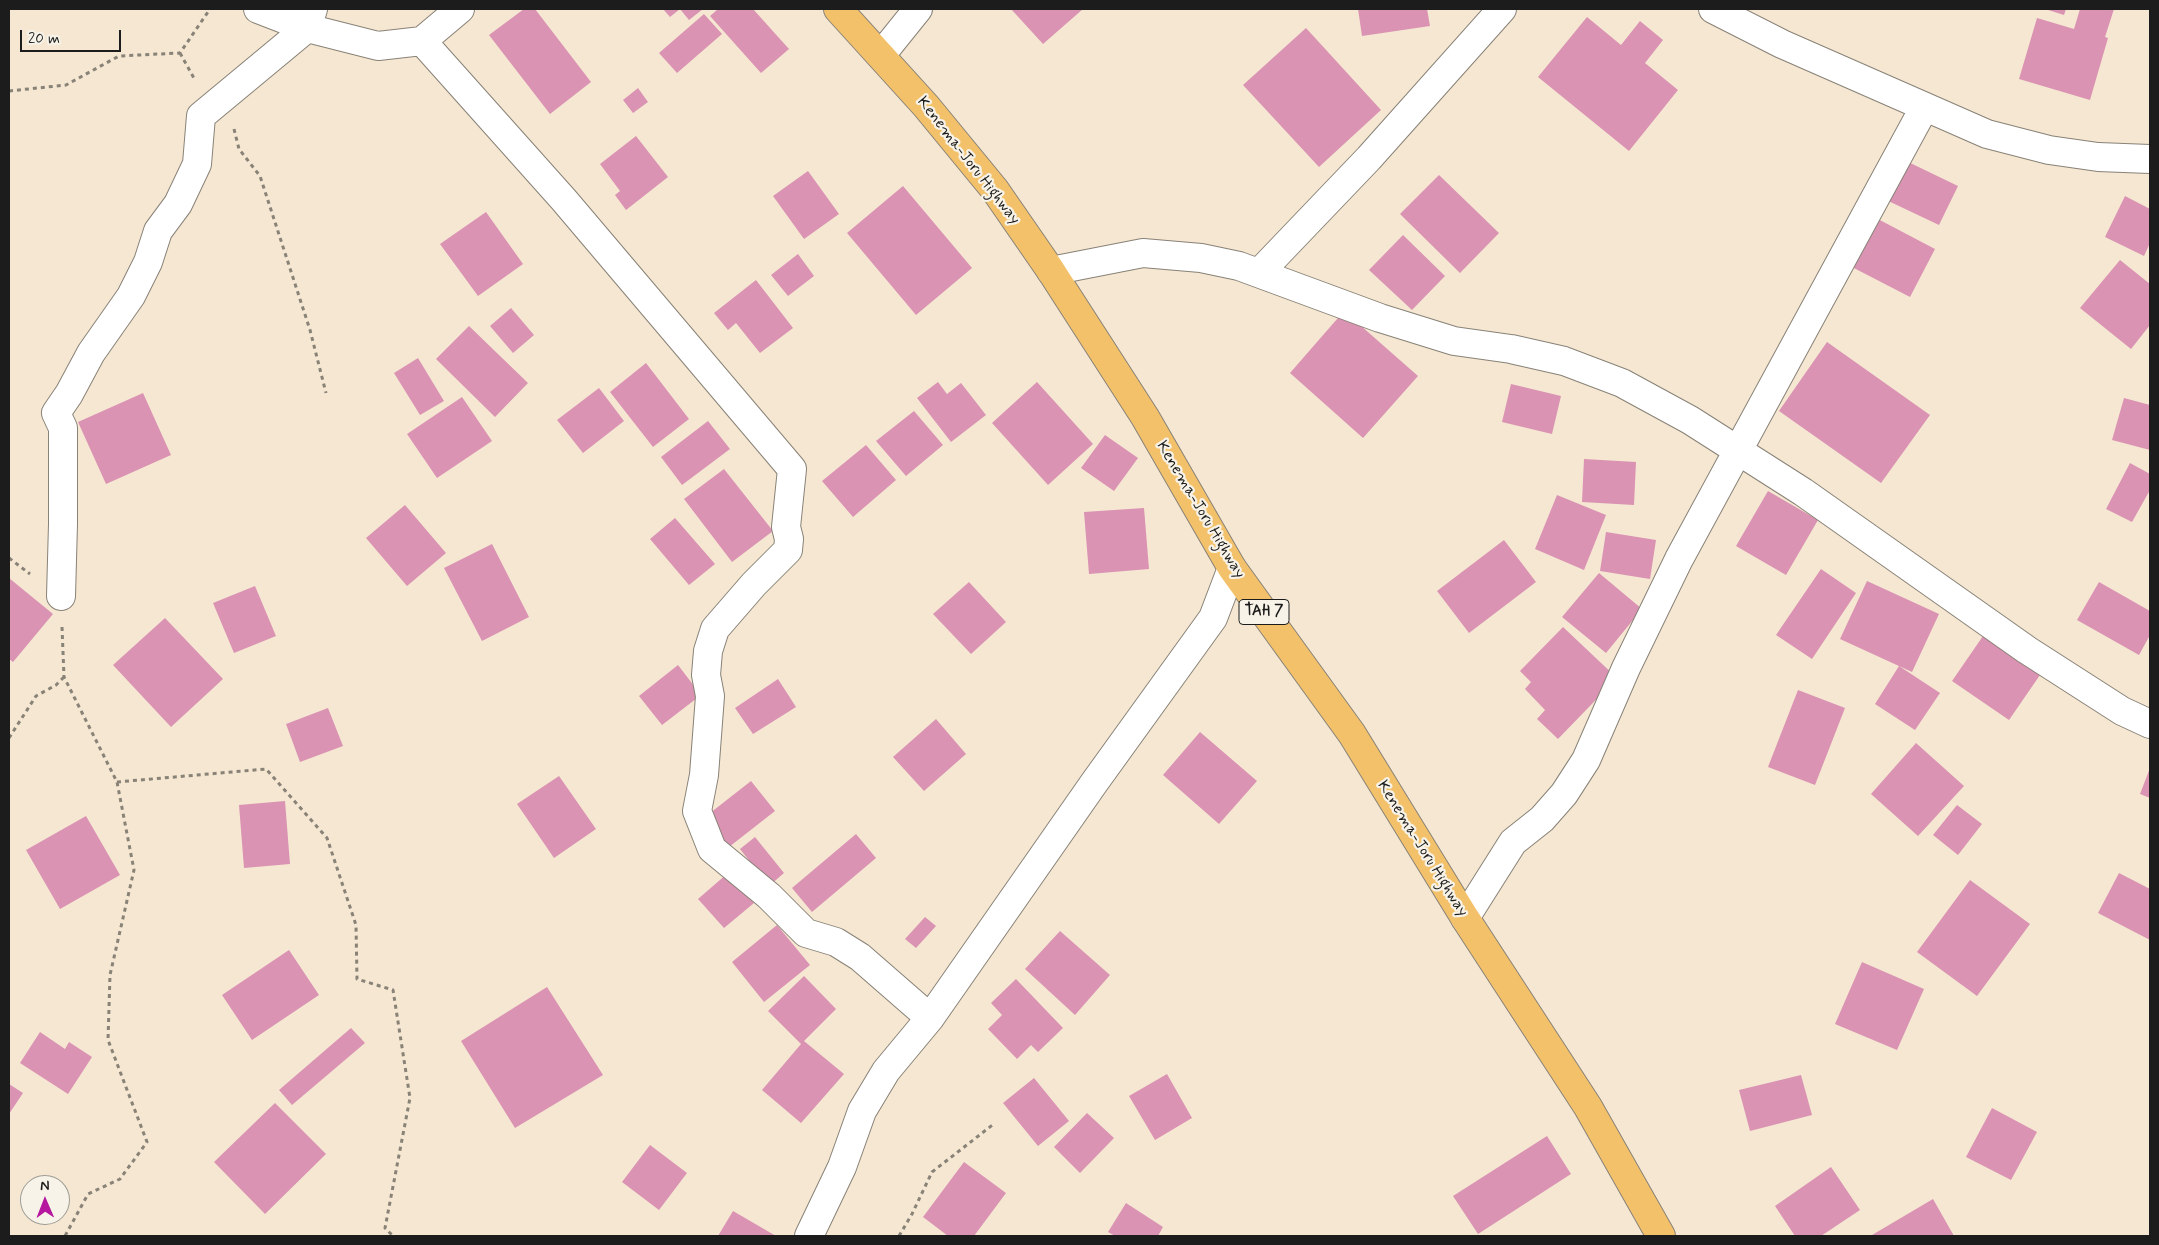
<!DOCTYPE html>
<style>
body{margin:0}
#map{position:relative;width:2159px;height:1245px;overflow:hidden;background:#f5e7d2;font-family:Mynerve,sans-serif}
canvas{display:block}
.frame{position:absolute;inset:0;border:10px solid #1c1c1c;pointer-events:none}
.north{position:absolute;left:20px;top:1175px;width:50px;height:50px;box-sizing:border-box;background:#f7f3e8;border:1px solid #9f9d96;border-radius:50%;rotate:359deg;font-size:14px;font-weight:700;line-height:20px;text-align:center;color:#1c1c1c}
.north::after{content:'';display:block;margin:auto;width:18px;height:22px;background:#b5179e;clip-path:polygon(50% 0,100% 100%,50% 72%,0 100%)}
.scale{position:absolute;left:20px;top:30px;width:101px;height:22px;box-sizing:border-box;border:2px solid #1c1c1c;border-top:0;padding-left:6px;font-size:15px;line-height:18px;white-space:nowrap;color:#1c1c1c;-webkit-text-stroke:4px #f7f3e8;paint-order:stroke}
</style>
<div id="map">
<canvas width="2159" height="1245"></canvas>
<div class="frame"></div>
<div class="north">N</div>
<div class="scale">20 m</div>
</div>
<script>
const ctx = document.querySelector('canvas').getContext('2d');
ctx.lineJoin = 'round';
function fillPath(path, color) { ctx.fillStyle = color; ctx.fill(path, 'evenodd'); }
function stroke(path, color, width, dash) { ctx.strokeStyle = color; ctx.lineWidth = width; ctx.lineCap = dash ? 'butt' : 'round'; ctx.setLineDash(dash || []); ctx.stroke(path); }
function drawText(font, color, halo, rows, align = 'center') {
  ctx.font = font + ' Mynerve,sans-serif'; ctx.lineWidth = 4.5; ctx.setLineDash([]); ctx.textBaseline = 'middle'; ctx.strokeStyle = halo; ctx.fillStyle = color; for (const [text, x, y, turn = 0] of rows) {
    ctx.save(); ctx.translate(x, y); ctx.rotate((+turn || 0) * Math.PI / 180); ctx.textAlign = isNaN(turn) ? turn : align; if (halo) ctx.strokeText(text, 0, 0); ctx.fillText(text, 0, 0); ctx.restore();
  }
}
const building = new Path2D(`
 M524 9H535L591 82 550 114 489 35Z
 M663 9H703L689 20 680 9 670 17Z
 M718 9H753L789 49 761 73 710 16Z
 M1011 9H1083L1043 44Z
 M1358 9H1427L1430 26 1362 36Z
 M2045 9H2066L2064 15Z
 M2080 9H2114L2105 37 2108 38 2090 100 2019 79 2037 18 2074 29Z
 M704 14 722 34 677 73 659 53Z
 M1587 17 1621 45 1640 21 1663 40 1645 63 1678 90 1629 151 1538 77Z
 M1306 28 1381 110 1319 167 1243 85Z
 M638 88 648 102 633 113 623 100Z
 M636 136 668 177 626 210 615 195 620 191 600 164Z
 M1902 159 1958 186 1939 225 1882 198Z
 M808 171 839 214 804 239 773 196Z
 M1439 175 1499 233 1460 273 1400 214Z
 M903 186 972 268 916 315 847 233Z
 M2125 196 2150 209V243L2144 256 2105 237Z
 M486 212 523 264 478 296 440 244Z
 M1876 218 1935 249 1910 297 1850 266Z
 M1403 235 1445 276 1412 310 1369 270Z
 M798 254 814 276 788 296 771 275Z
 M2120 260 2150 284V325L2131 349 2080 308Z
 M756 280 793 328 760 353 736 323 728 330 714 313Z
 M511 308 534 335 513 353 490 326Z
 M1344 311 1418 376 1363 438 1290 373Z
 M469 326 528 383 495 417 436 359Z
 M1827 342 1930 415 1881 483 1779 411Z
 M418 358 444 401 420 415 394 373Z
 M646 363 689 419 653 447 610 392Z
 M938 382 947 394 961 383 986 415 951 442 917 398Z
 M1037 382 1093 444 1048 485 992 423Z
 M1511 384 1561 396 1552 434 1502 422Z
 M599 388 624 421 583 453 557 420Z
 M143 393 171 455 106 484 78 422Z
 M462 397 492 441 437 478 407 434Z
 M2124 398 2150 405V450L2112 440Z
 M914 411 943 445 906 476 876 441Z
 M708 421 730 449 682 485 661 457Z
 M1105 435 1138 458 1114 491 1081 468Z
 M866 445 896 480 853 517 822 481Z
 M1584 459 1636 462 1634 505 1582 502Z
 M2130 463 2150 474V490L2132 522 2106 509Z
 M724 469 773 531 732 562 684 499Z
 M1768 491 1818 520 1786 575 1736 546Z
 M1557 495 1606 515 1584 570 1535 549Z
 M405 505 446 553 407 586 366 538Z
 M1144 508 1149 569 1089 574 1084 512Z
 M675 518 715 564 689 585 650 539Z
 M1606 532 1656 540 1650 579 1600 571Z
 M1504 540 1536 582 1469 633 1437 591Z
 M492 544 529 617 482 641 444 568Z
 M1821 569 1856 593 1812 659 1776 635Z
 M1599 573 1642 609 1606 653 1562 617Z
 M9 578 53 614 13 662 9 659Z
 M1867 581 1939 614 1912 672 1840 639Z
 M969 582 1006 622 971 654 933 614Z
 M2099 582 2150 611V635L2139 655 2077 620Z
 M255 586 276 636 234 653 213 603Z
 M165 618 223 679 171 727 113 665Z
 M1563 627 1617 678 1558 739 1537 719 1545 710 1525 689 1531 682 1520 671Z
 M1983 636 2040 675 2009 720 1952 681Z
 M678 665 701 695 662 725 639 696Z
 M1899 666 1940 693 1915 730 1875 704Z
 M778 679 796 707 753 734 735 708Z
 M1798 690 1845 708 1815 785 1768 767Z
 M328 708 343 746 300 762 286 724Z
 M936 719 966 754 924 791 893 757Z
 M1200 732 1257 781 1219 824 1163 775Z
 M1916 743 1964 786 1918 836 1871 794Z
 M2150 768V798L2140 794Z
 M559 776 596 829 554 858 517 804Z
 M751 781 775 811 729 847 705 817Z
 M285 801 290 864 244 868 239 805Z
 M1957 805 1982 824 1958 855 1933 835Z
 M86 816 120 875 60 909 26 850Z
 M856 834 876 858 812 912 792 888Z
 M755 837 784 873 769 886 740 849Z
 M728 873 754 903 724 928 698 899Z
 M2119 873 2150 889V940L2098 913Z
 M1970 880 2030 924 1977 996 1917 952Z
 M925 917 936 926 916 948 905 939Z
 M777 925 810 965 764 1002 732 962Z
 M1060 931 1110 975 1075 1015 1025 969Z
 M289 950 319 995 252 1040 222 995Z
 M1862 962 1924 989 1897 1050 1835 1024Z
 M804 976 836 1009 804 1041 844 1074 801 1123 762 1090 801 1044 768 1011Z
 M1016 979 1063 1028 1038 1052 1031 1045 1017 1059 988 1029 1002 1015 991 1003Z
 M547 987 603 1075 515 1128 461 1041Z
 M351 1028 365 1043 292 1105 279 1090Z
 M40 1032 65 1049 69 1042 92 1057 68 1094 20 1063Z
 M1167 1074 1192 1118 1155 1140 1129 1096Z
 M1801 1075 1812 1115 1750 1131 1739 1090Z
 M1034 1078 1069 1121 1038 1146 1003 1103Z
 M9 1084 23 1093 9 1114Z
 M275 1103 326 1154 265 1214 214 1162Z
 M1992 1108 2037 1132 2011 1180 1966 1157Z
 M1087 1113 1114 1138 1080 1173 1054 1147Z
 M1547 1136 1571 1174 1478 1234 1453 1196Z
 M650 1145 687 1173 659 1210 622 1182Z
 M964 1162 1006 1193 974 1236H948L923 1217Z
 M1831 1167 1860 1210 1821 1236H1795L1775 1206Z
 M1933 1199 1954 1236H1872V1235Z
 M1126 1203 1163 1227 1158 1236H1115L1108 1232Z
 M733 1211 776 1236H718Z`);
const path = new Path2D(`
 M180 53 195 80
 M9 91 66 85 119 56 180 53 210 9
 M234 129 239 149 260 176 310 330 326 393
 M9 558 30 574
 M62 627 64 677 117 782 134 870 110 975 108 1040 147 1142 120 1179 88 1194 65 1236
 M9 738 36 696 56 685 64 677
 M117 782 266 769 327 838 356 925 357 979 393 990 410 1098 385 1228 393 1236
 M899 1236 912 1214 932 1172 995 1123`);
const minor = new Path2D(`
 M258 9 307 28 378 46 422 41 460 9
 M1713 9 1782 44 1987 134 2049 150 2098 157 2150 159
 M422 41 564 200 792 469 786 527 789 539 788 550 754 584 715 629 708 651 706 675 710 696 704 775 697 811 712 849 769 896 806 933 836 942 860 957 930 1018
 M881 55 918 9
 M1051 271 1143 253 1201 258 1239 266 1380 318 1454 341 1511 349 1564 361 1622 383 1690 420 1803 492 2027 650 2122 711 2150 724
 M1259 273 1369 158 1502 9
 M61 596 63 524V428L56 413 69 394 91 353 131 296 148 262 158 231 178 204 197 164 201 116 307 28 313 9
 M1465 918 1513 842 1542 819 1564 794 1586 760 1626 668 1679 559 1924 108
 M809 1236 842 1167 862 1111 886 1071 930 1018 1094 783 1213 618 1232 568`);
const highway = new Path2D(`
 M838 9 926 106 995 190 1051 271 1145 417 1232 568 1352 734 1465 918 1588 1107 1661 1236`);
const shields = [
 [1264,612,50]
];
const shieldNames = [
 ["TAH 7",1264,612]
];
const streetNames = [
 ["Kenema-Joru Highway",968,161,52],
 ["Kenema-Joru Highway",1200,510,59],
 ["Kenema-Joru Highway",1422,849,58]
];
fillPath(building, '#da93b3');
stroke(minor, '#888277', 30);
stroke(highway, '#888277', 30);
stroke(path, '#888277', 3, [4, 4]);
stroke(minor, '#fff', 28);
stroke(highway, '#f4c16b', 28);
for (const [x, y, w] of shields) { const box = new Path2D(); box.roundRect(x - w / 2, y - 12.5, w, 25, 4); ctx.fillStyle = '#f7f3e8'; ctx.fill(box); stroke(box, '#1c1c1c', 1); }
drawText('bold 15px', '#1c1c1c', null, shieldNames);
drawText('16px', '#1c1c1c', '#f7f3e8', streetNames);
</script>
